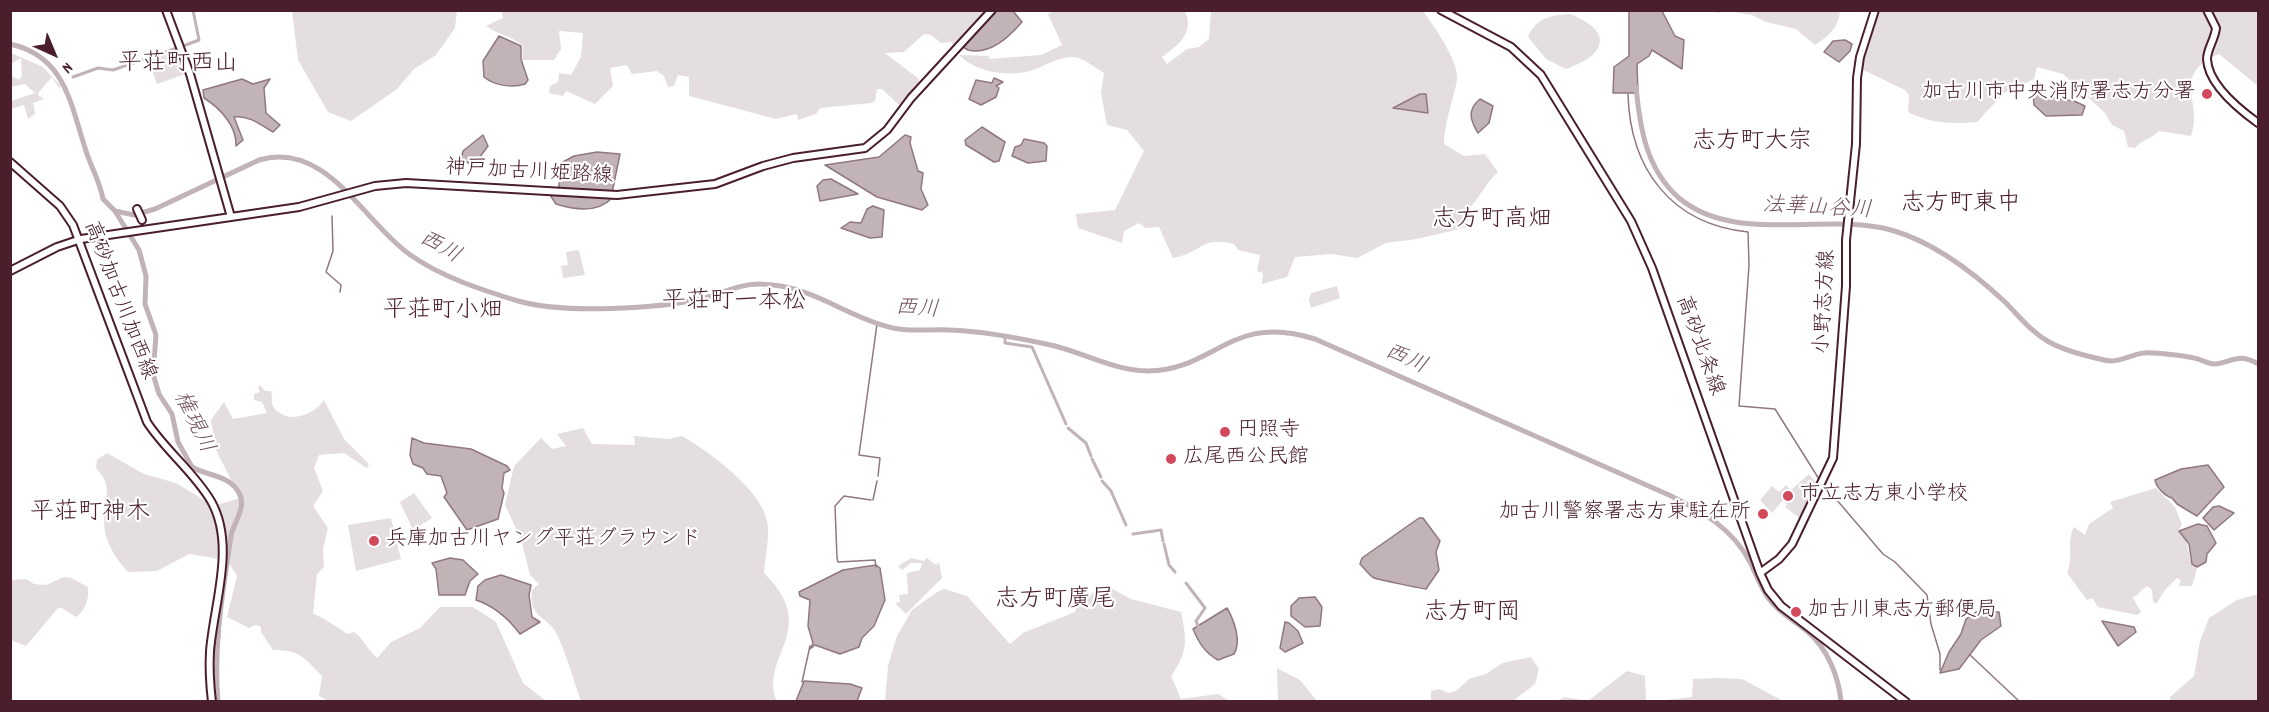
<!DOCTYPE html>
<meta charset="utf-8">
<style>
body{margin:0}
#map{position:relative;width:2269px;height:712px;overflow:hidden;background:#fff;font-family:Dekko,sans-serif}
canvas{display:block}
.frame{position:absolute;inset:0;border:12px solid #4a1f2b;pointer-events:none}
.north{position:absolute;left:24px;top:24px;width:60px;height:60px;-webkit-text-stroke:4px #fff;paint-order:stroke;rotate:136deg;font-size:16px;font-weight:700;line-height:24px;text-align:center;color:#4a1f2b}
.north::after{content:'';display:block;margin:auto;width:21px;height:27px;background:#4a1f2b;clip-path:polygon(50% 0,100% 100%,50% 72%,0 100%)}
</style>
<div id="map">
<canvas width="2269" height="712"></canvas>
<div class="frame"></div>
<div class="north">N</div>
</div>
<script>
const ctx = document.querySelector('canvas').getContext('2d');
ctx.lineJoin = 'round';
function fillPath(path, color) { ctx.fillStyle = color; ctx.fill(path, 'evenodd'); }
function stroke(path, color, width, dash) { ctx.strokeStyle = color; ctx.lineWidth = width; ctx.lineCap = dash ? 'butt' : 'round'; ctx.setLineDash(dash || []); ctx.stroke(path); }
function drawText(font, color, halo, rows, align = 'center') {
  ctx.font = font + ' Dekko,"Klee One",sans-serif'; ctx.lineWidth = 4.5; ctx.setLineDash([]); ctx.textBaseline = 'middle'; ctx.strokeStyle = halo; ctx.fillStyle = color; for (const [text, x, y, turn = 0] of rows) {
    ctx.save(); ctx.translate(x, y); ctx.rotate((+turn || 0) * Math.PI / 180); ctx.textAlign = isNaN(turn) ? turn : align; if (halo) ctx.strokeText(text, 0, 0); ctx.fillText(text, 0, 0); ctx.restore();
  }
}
const green = new Path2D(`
 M501 10H984L987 13 947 56 955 46 951 42 941 43 931 35 924 34 904 52 885 53 919 79 916 89 901 107 882 89H877L875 101 872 103 820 108 816 114 798 120 797 114 776 119 689 96V77L678 75 674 86 668 87 664 76 657 71 632 74 627 65 610 68 613 86 595 104 566 91 563 96 549 93 550 86 558 82 559 73 571 75 581 57 583 33 559 31 561 49 554 60H522L523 46C514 37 497 34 486 26L503 18Z
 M292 11V10L457 11 455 28 436 55 414 69 397 89 351 121 328 112 298 60Z
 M1053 11H1185C1195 33 1178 45 1162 57L1167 64 1187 49 1199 47 1209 39 1211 11H1423C1433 25 1460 62 1457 81 1452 104 1445 119 1444 144L1464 156 1485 154 1498 172C1486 183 1480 197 1468 210V227L1417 239 1386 243 1357 258 1332 254 1295 257 1287 277 1262 284 1263 273 1257 271 1260 255 1238 250 1234 244C1199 236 1205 252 1173 258L1159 227 1145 228 1139 223 1124 231 1122 243 1078 228 1076 214 1115 210 1144 151 1127 130 1107 125 1101 93 1104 73C1094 67 1082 56 1070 57 1056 58 1043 67 1030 71 1007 77 975 72 959 55L989 56V59L1041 55 1062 45 1048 14Z
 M1711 11 1840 10V11C1839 27 1829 36 1815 45L1796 29 1766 22 1752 15 1726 11 1717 13Z
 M1877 11H2258V86L2219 54C2169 76 2204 101 2191 136L2159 131C2151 139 2141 140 2135 148L2128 147 2124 131 2112 125 2105 113 2063 74 2037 67 2034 79 2004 93 1977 122C1951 124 1932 124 1908 112L1909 95 1905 90 1861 69Z
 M1570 14C1614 31 1607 55 1566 69L1546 59 1528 37C1536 18 1551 15 1570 14Z
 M179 48 188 73 157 84 148 58Z
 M11 53 43 67 61 86 59 88 52 77 39 92 38 95 44 99 33 103 35 114 28 119 24 105 11 109V101L35 93 25 84 11 87V76L24 82 19 79 22 76 21 58 11 64Z
 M579 250 585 275 563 278 561 266 568 265 566 252Z
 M1337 286 1340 298 1311 308 1309 300 1311 293Z
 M260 385 265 391H271C273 397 270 404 275 409 289 425 315 414 324 400L344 439 369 464 367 468 344 453 319 455 314 468 323 491 313 506 328 528 323 549 324 567 317 574 313 614C317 614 343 630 347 634L354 632C362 637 368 650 377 658L391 642 420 628 440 607H473L496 622 523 683 546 701H328L319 696 322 676C304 658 301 650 273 650L261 632V627L256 625 249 628 227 617 237 576 230 565 214 558 189 554 157 571 128 572C115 558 104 541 104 521 103 498 115 488 96 468L97 460 107 453 144 474 176 483 214 506 240 498 216 450 211 420 224 402 233 419 267 413 262 402 254 400V394L260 392 258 387Z
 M583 428 592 444 635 445 634 436 669 439 682 436C708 451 767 493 768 527 769 542 765 558 764 573 822 630 758 657 777 701H581C576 688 561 636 553 628 540 614 529 614 532 590L539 584 530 575 521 539 505 505 514 466 541 438 552 449 566 446 557 434Z
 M1809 474 1818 485 1802 520 1785 507 1787 504 1782 501 1772 513 1760 500 1772 486 1779 492 1786 485 1791 490Z
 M2156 488 2175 507 2182 525 2178 531 2185 536 2191 562 2197 569 2192 586H2179L2181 580 2177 578 2165 590 2156 604 2153 601 2152 590 2147 586 2133 598 2141 612 2137 615 2098 607 2092 598 2087 600 2067 573C2074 558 2066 541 2074 527L2085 535 2089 524 2113 508 2110 502Z
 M414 493 432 518 413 530 400 502Z
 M391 518 401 559 356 571 348 525Z
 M911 558 924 561 927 558 936 565 939 562 942 578 906 614 895 603 900 602 899 595 908 594 907 573 920 570 922 563H911L902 570 898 566Z
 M64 577 71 578 88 587C89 598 86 610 76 617L62 608H58L26 646 11 640V580L26 579 34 584 46 585Z
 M1105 585 1131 599 1181 612C1187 641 1188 652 1171 676L1181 699 1218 694 1230 701H885L888 666 897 636 912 610 937 592 944 589 967 596 1010 644 1023 633 1075 612 1078 603Z
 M2258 594V701H2170V697L2194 676 2200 641 2209 618 2237 600Z
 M1531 657 1539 669 1535 684 1513 701 1431 702V691L1439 689 1449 693 1456 691 1469 679 1486 674 1502 663Z
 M1277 668 1300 680 1317 701H1278Z
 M1627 671 1645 676 1646 701 1556 702 1564 697 1588 701Z
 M1716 678 1742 679 1783 701H1658L1692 697 1693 679Z`);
const water = new Path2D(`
 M995 11H1013L1022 22C1008 38 990 55 968 50L963 47Z
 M1629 11H1662L1675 36 1684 40 1682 69 1652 50 1649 56 1637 64 1638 93H1613L1614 67 1629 56Z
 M499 36 521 46V59L528 80 525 84C513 88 495 86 484 77L483 61Z
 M1845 40 1852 44 1850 51 1839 62 1824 52 1833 41Z
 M994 78 1003 82 996 86 999 88 996 97 981 105 969 99 976 80 992 83Z
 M242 79 253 84 270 79 264 88 266 113 280 125 273 132C261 125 249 115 234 117L243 140 236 146C237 126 220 108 204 98L203 90Z
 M1420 94H1426L1428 113 1393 108Z
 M2033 94 2074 101 2085 106 2082 115 2046 116 2034 105Z
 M1480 99 1493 106 1489 123 1478 133C1470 120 1467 110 1480 99Z
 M982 127 1005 142 999 161 994 162 966 145 965 140Z
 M483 135 488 146 474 165 461 160 463 151Z
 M905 135 911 137 910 143 918 171 923 173 921 189 928 205 922 210 877 197 825 165 879 157Z
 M1024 139 1044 143 1047 146 1046 161 1028 163 1012 156 1015 147 1021 145Z
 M597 152 620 154 612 193 558 191 563 162 574 156Z
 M831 179 858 194 820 201 817 186 823 180Z
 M550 195 612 198C598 213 575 210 556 204Z
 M873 206 884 210 882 237 870 238 841 228 850 222 861 223 867 209Z
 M412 438 424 443 471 449 507 466 510 470 504 473 502 488 504 493 498 519 467 530 444 497 447 493 441 476 427 474 423 468 413 464 410 455Z
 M2208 465 2224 487 2197 516 2177 504 2172 498C2165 496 2156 487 2155 480L2181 469Z
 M2219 506 2234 513 2214 530 2203 518 2213 507Z
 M1419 518H1423L1440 541 1436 552 1439 570 1426 589C1423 589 1377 579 1374 578 1369 575 1364 568 1360 564L1362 558Z
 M2198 524 2207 526 2216 543 2207 554 2206 562 2197 567 2192 564 2189 544 2179 531Z
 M450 558 463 560 478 574 470 581 465 595H439L436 569 432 563Z
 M876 565 880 568 885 600 874 626 862 638 859 647 840 654 815 645 810 649 813 643 808 626 810 600 800 596 799 592 843 570Z
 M501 575 531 585 529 595 532 617 540 622 520 634C508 618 494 606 476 600L478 586 485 580Z
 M1315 597 1322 607 1320 626 1305 627 1291 616V606L1299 598Z
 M1227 608C1234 620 1242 642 1234 654L1218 660C1205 653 1199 643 1193 629Z
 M1976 612H1999L2001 626 1981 640 1959 669 1940 673 1949 652 1961 634 1966 619Z
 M2102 621 2134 627 2136 632 2118 646Z
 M1285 622 1289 623 1298 631 1303 643 1285 652 1280 648Z
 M804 681 850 684 862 688 857 701H796Z`);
const stream = new Path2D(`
 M1628 94C1630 169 1671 224 1748 232L1749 265 1739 406 1775 409 1819 479
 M332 216 333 251 326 272 341 285 340 292
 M877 324 859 455 880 458 878 476
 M1824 485 1883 554 1895 562 1927 595 1931 624 1940 654V670
 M871 500 844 496 835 506 837 558 838 562 875 560 876 567
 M873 500 877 481
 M1970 655 2020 702
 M802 682 810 646`);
const canal = new Path2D(`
 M183 46 199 40 193 10
 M73 77 98 68 113 70 177 48
 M1005 338V343L1032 347 1066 424
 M1068 428 1086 443 1091 456
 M1092 459 1101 477
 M1102 481 1111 491 1126 525
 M1133 534 1161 530 1163 541
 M1164 544 1169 565 1175 572
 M1186 583 1205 608 1196 621 1199 628`);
const river = new Path2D(`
 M10 44C66 56 71 106 86 151 91 167 100 182 103 199L115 211 134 215 155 209 259 160C326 140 364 222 409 254 441 277 482 290 518 301 564 314 658 309 704 298 723 293 739 284 759 284 810 285 837 311 882 325 905 333 925 329 949 330 981 331 1024 339 1055 346 1086 354 1116 371 1148 371 1216 370 1231 312 1315 339L1669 495C1702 511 1733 529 1750 562 1756 574 1761 588 1769 599 1779 613 1795 621 1808 632 1827 648 1839 677 1841 702
 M1636 87C1640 128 1646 169 1679 198 1735 245 1824 212 1891 230 1934 242 1973 272 2005 302 2019 316 2031 332 2049 342 2065 351 2086 356 2104 360 2118 364 2131 354 2144 353 2154 352 2188 356 2198 359 2204 361 2209 364 2215 364 2232 362 2239 352 2258 364
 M115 211 139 250 146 276 145 304 156 335 153 374 159 394 172 414 178 442 192 467C207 476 230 475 239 493 247 508 234 521 231 536 223 591 213 646 218 702`);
const major = new Path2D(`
 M166 10 190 74 231 217
 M1441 10 1511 47 1541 75 1631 221 1652 268 1760 573 1768 590 1781 606 1906 702
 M2207 10 2216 28C2215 39 2207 49 2207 59 2208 84 2240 110 2258 123
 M10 162 60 206 73 225 147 422C165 450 194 472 211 501 236 545 214 603 210 651 209 668 210 685 212 702
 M137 209 142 220
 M10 271 57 247 81 239 299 207 375 186 406 183 617 195 715 184 763 166 793 158 865 148 887 130 911 98 992 10
 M1760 573 1779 559 1792 544 1833 458 1846 286V240L1856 144 1857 78 1860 57 1875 10`);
const markers = [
 [2207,94,6,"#d1495b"],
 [1225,432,6,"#d1495b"],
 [1171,459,6,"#d1495b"],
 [1788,496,6,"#d1495b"],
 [1763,514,6,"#d1495b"],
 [374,541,6,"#d1495b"],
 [1796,612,6,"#d1495b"]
];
const poiNames = [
 ["加古川市中央消防署志方分署",2195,94,"right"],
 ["円照寺",1237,432],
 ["広尾西公民館",1183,459],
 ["市立志方東小学校",1800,496],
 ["加古川警察署志方東駐在所",1751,514,"right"],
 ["兵庫加古川ヤング平荘グラウンド",386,541],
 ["加古川東志方郵便局",1808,612]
];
const streetNames = [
 ["神戸加古川姫路線",529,174,3],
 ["高砂加古川加西線",118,301,69],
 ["小野志方線",1827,302,-87],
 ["高砂北条線",1698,346,70]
];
const waterNames = [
 ["法華山谷川",1817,210,3],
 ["西川",439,249,29],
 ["西川",917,311,4],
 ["西川",1405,361,24],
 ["権現川",192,423,64]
];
const quarterNames = [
 ["平荘町西山",178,66],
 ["志方町大宗",1752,144],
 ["志方町東中",1961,206],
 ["志方町高畑",1492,222],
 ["平荘町一本松",734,304],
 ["平荘町小畑",443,313],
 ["平荘町神木",90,515],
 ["志方町廣尾",1055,602],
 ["志方町岡",1472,615]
];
fillPath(green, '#e5dee0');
fillPath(water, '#c1b3b6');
stroke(water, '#91787e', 1.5);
stroke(stream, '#91787e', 1.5);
stroke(canal, '#c1b3b6', 3);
stroke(river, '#c1b3b6', 5);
stroke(major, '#4a1f2b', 10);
stroke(major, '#fff', 6);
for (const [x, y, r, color] of markers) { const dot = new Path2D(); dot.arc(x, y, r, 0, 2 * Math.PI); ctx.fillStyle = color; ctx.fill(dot); stroke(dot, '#fff', 2); }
drawText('21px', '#4a1f2b', '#fff', poiNames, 'left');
drawText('21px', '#4a1f2b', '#fff', streetNames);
drawText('italic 22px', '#74535c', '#fff', waterNames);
drawText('24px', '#4a1f2b', '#fff', quarterNames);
</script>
